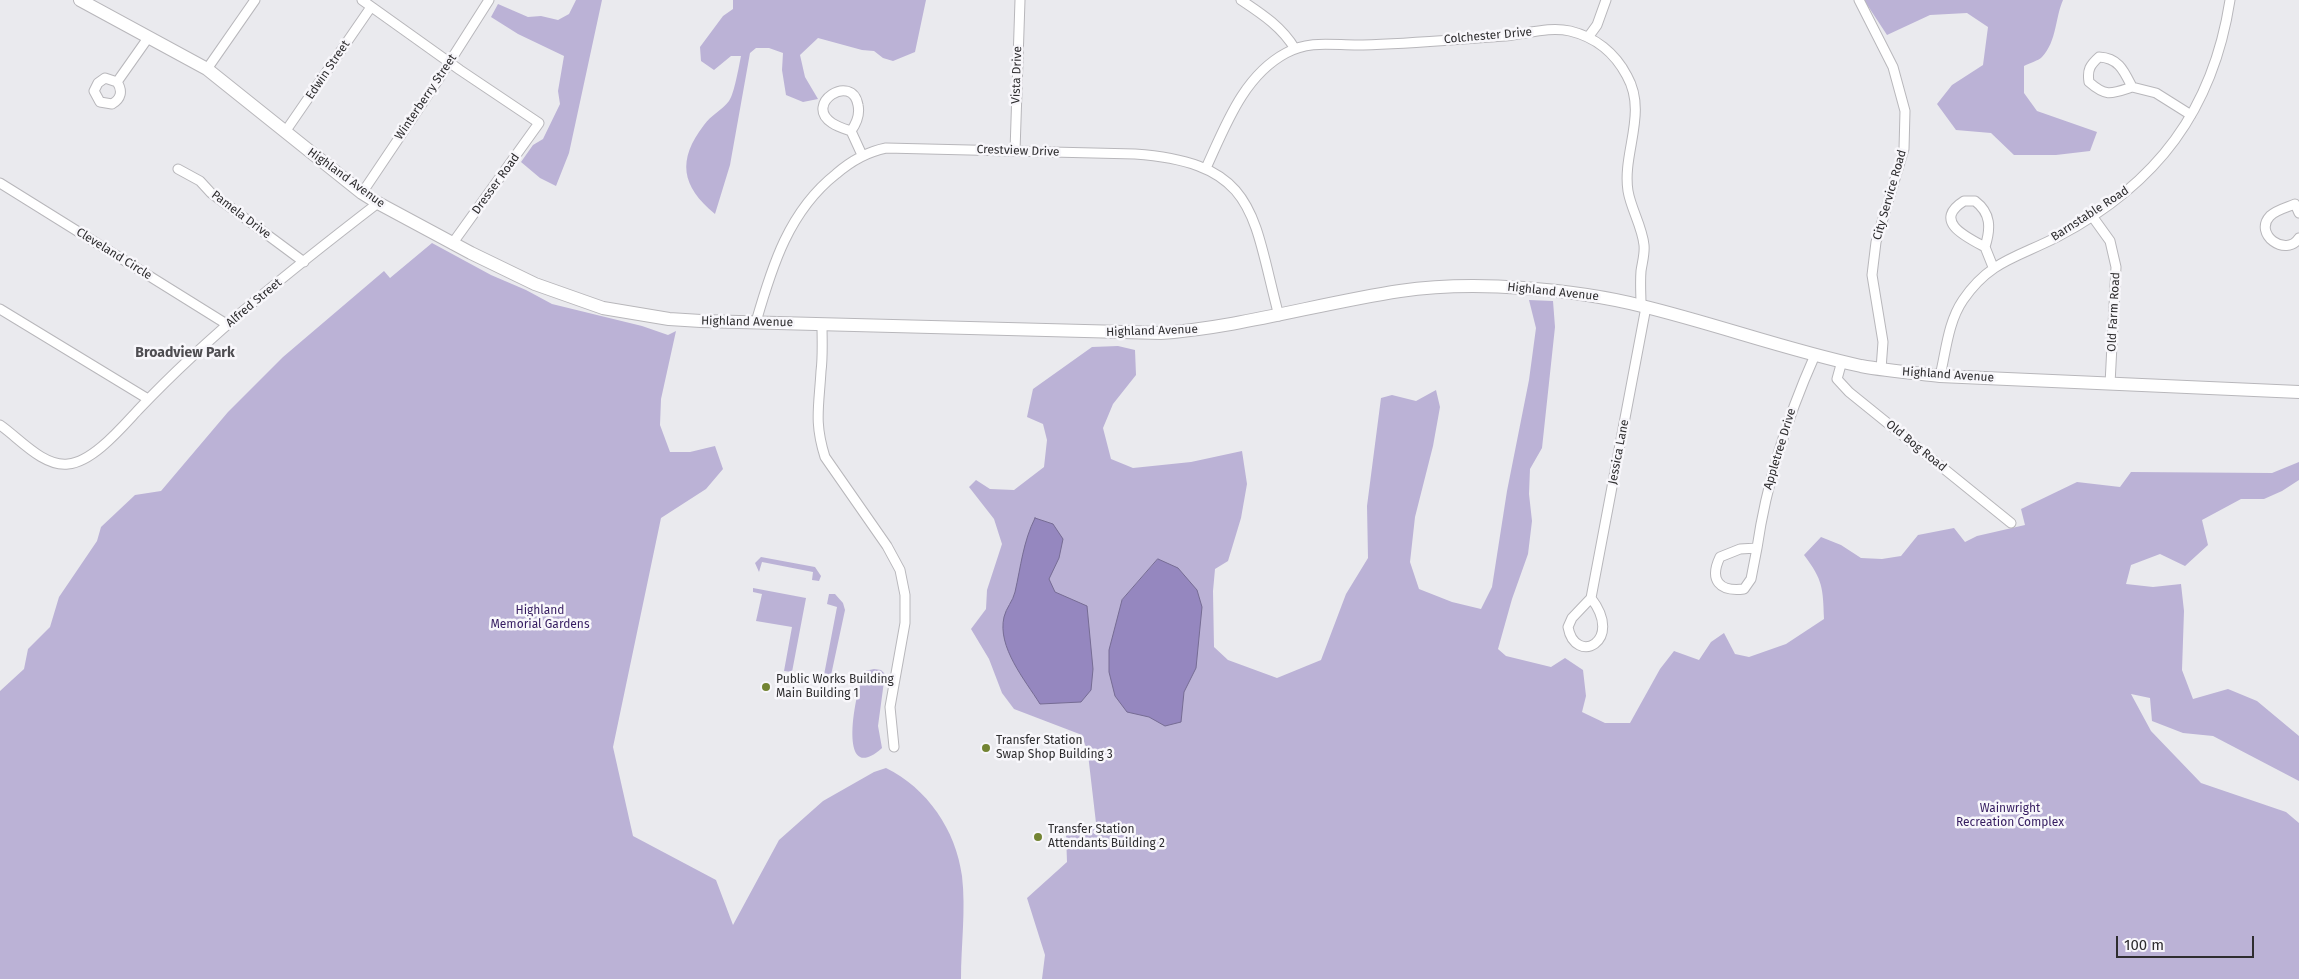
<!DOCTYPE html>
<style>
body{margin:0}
#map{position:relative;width:2299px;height:979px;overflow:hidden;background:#eaeaee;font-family:"Fira Sans",sans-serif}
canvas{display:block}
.scale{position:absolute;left:2116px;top:936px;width:138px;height:22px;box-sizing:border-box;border:2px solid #2e2d2f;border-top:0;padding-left:6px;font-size:15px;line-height:18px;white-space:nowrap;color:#2e2d2f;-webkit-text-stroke:4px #f8f7fb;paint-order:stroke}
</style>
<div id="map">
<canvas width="2299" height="979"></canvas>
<div class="scale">100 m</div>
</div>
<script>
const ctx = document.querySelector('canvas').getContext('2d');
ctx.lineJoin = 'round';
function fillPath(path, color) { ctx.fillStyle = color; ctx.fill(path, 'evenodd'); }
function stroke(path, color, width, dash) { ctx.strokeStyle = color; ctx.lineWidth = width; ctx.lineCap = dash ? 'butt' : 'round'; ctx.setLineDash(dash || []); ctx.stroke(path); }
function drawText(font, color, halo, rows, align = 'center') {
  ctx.font = font + ' "Fira Sans",sans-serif'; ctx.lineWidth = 5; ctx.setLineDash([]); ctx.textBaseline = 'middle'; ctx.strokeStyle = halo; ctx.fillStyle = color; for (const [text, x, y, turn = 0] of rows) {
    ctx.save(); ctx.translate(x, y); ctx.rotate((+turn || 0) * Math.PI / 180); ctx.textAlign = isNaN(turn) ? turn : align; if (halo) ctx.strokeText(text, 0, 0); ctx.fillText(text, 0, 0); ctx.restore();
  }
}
const green = new Path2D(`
 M576 0H602L569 153 556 186 540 178 521 162 533 145 543 139 560 104 558 91 564 56 518 34 491 17 498 4 528 17 541 16 558 20 569 14Z
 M733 0H926L915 52 893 61 883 58 874 51 862 50 818 38 800 55 805 77 818 99 803 102 786 95 782 70 783 53 769 48H756L750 53 730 165 715 214C681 186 677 160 704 125 711 115 722 110 729 101 734 95 739 66 741 56H731L714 70 701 61 700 47 723 16 733 9Z
 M1864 0H2063C2055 18 2057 41 2042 57 2038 61 2029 63 2024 66V93L2037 111 2097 132 2090 151 2056 155H2014L1991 133 1956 130 1937 104 1952 85 1983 65 1988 27 1967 13 1930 15 1887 35Z
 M432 243 491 275 526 290 552 304 642 326 668 335 676 331 661 399 660 425 670 452H690L715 446 723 469 706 489 661 518 613 747 633 836 716 880 733 925 779 840 823 801 874 772 886 768C927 788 956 830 962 876 966 910 961 945 961 979H0V691L24 669 28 649 50 627 59 597 97 541 101 527 135 495 161 491 228 412 283 357 384 271 390 278Z
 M1529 300 1553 301 1555 327 1542 448 1530 469 1529 494 1532 521 1528 554 1512 599 1498 649 1506 656 1551 667 1565 658 1583 670 1586 696 1582 712 1605 723H1630L1660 669 1674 651 1699 660 1711 642 1724 633 1735 654 1749 657 1786 644 1824 619C1823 588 1823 580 1804 555L1821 537 1841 545 1861 558 1882 559 1901 556 1918 535 1954 528 1965 542 1977 536 2025 525 2021 509 2077 482 2120 487 2131 472 2272 473 2299 462V480L2282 491 2264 499H2241L2202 520 2208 545 2185 566 2160 554 2131 565 2126 584 2153 587 2181 584 2184 611 2182 670 2193 699 2228 689 2257 701 2299 736V781L2213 736 2183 733 2152 721 2150 698 2131 694 2151 731 2201 783 2286 812 2299 823V979H1042L1045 955 1027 898 1067 862 1066 834 1096 823 1088 754 1082 735 1014 709 1002 693 989 659 971 629 986 609 987 590 1002 544 994 519 969 487 976 480 990 489 1014 490 1044 467 1047 440 1043 424 1027 417 1033 389 1092 347 1118 346 1135 350 1136 375 1113 404 1103 428 1111 459 1133 468 1191 462 1242 451 1247 484 1241 518 1228 561 1215 569 1213 591 1214 647 1228 660 1277 678 1321 660 1346 594 1368 558 1367 506 1381 398 1392 395 1416 401 1436 390 1440 407 1433 446 1415 517 1410 562 1419 589 1452 602 1481 609 1492 587 1507 491 1529 380 1536 328Z
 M761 557 815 567 821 576 819 581 812 580 813 572 762 562 759 572 755 563Z
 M753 588 806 598 792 672 784 671 792 627 756 621 762 594 753 592Z
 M829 594H835L843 603 845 610 830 680 813 677 814 673 824 675 837 607 827 604Z
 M874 669 881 670 885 674 878 726 882 748C836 789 855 690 865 671Z`);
const water = new Path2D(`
 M1035 518 1053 524 1063 539 1059 558 1049 579 1055 592 1087 606 1093 669 1091 690 1081 702 1040 704C1025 680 997 647 1004 617 1006 608 1013 601 1015 592 1021 566 1023 542 1035 518Z
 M1158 559 1178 568 1197 590 1202 607 1196 668 1184 692 1181 722 1165 726 1149 717 1127 712 1115 696 1109 672V650L1122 600Z`);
const street = new Path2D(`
 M362 0 460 70 539 123 452 244
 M1241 0C1262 14 1282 27 1295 49
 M1859 0 1893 67 1905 111 1904 149 1876 242 1872 275 1883 342 1881 369
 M1589 36 1597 25 1606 0
 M2099 57C2119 58 2124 71 2132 87 2111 94 2106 97 2089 82 2087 70 2090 65 2099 57Z
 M207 69 255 0
 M117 82 105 78 98 83 94 91 100 102 112 104C121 99 123 91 117 82L148 38
 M2132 87 2156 93 2191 115
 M851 131C856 124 860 114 858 105 852 72 803 104 832 123 838 127 845 129 851 131L862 155
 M285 132 371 7
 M1015 151 1020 0
 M1206 168C1225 127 1243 76 1286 53 1311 39 1336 46 1363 45 1411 44 1459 39 1506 36 1527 34 1549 26 1570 31 1595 37 1615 53 1627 76 1648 113 1622 153 1628 191 1631 209 1642 226 1644 245 1645 254 1642 263 1641 271 1640 283 1641 294 1641 305
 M178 169 200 181 211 193 304 262
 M0 183 228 325
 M362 193 440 77 489 0
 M1964 201H1975C1991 213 1991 228 1985 247 1966 237 1932 221 1964 201Z
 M2299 213 2295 204C2288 207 2276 210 2270 216 2253 234 2286 258 2299 238
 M2092 216 2110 241 2116 267 2110 384
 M1985 247 1993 267
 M0 309 148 399
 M756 322C772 266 789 211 836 174 851 161 866 152 886 148L1135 154C1258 163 1252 215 1279 316
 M822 324C822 340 823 356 821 371 819 407 814 422 825 457L887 546 900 570 905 595V623L890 707 894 747
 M1842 361 1837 379 1849 392 2011 523
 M1940 376C1946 351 1948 322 1963 300 1990 260 2019 257 2059 236 2157 184 2213 110 2230 0
 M0 425C19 438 43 467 68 464 93 462 122 427 139 409 211 333 295 267 378 203
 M1757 548C1767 479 1787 418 1815 355
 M1757 548 1751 579 1744 589C1719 592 1709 580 1720 557L1740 549Z
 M1591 598 1646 307
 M1591 598C1625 642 1575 666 1568 627L1572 618Z`);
const secondary = new Path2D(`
 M80 0 207 69 362 193 378 203 471 253 535 284 603 308 669 319 701 321 1161 333C1242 327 1320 303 1400 291 1441 285 1483 285 1524 288 1564 291 1603 296 1642 306 1716 324 1787 350 1861 366 1888 371 1914 373 1940 376L2299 392`);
const markers = [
 [766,687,5,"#738433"],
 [986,748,5,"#738433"],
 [1038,837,5,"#738433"]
];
const streetNames = [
 ["Colchester Drive",1488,36,-5],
 ["Edwin Street",328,70,-56],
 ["Vista Drive",1017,75,-88],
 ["Winterberry Street",426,97,-56],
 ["Crestview Drive",1018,151,2],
 ["Highland Avenue",346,178,36],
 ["Dresser Road",496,184,-54],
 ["City Service Road",1890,195,-74],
 ["Barnstable Road",2090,214,-33],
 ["Pamela Drive",241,215,37],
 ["Cleveland Circle",114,254,32],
 ["Highland Avenue",1553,292,6],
 ["Alfred Street",254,303,-40],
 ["Old Farm Road",2114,312,-87],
 ["Highland Avenue",747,322,1],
 ["Highland Avenue",1152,331,-2],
 ["Highland Avenue",1948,375,4],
 ["Old Bog Road",1916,446,39],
 ["Appletree Drive",1780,449,-73],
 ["Jessica Lane",1619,452,-79]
];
const parkNames = [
 ["Highland",540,611],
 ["Memorial Gardens",540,625],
 ["Wainwright",2010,809],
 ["Recreation Complex",2010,823]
];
const poiNames = [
 ["Public Works Building",776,680],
 ["Main Building 1",776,694],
 ["Transfer Station",996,741],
 ["Swap Shop Building 3",996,755],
 ["Transfer Station",1048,830],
 ["Attendants Building 2",1048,844]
];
const neighbourhoodNames = [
 ["Broadview Park",185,353]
];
fillPath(green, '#bbb2d6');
fillPath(water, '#9587bf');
stroke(water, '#766c94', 1);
stroke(street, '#b8b7bb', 11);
stroke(secondary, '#b8b7bb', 14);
stroke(street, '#fff', 9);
stroke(secondary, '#fff', 12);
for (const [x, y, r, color] of markers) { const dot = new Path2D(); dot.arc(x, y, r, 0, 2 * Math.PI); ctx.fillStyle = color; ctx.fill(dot); stroke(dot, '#f8f7fb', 2); }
drawText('12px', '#2e2d2f', '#f8f7fb', streetNames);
drawText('12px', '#361d61', '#f8f7fb', parkNames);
drawText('12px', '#2e2d2f', '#f8f7fb', poiNames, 'left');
drawText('bold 14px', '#4e4d51', '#f8f7fb', neighbourhoodNames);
</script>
